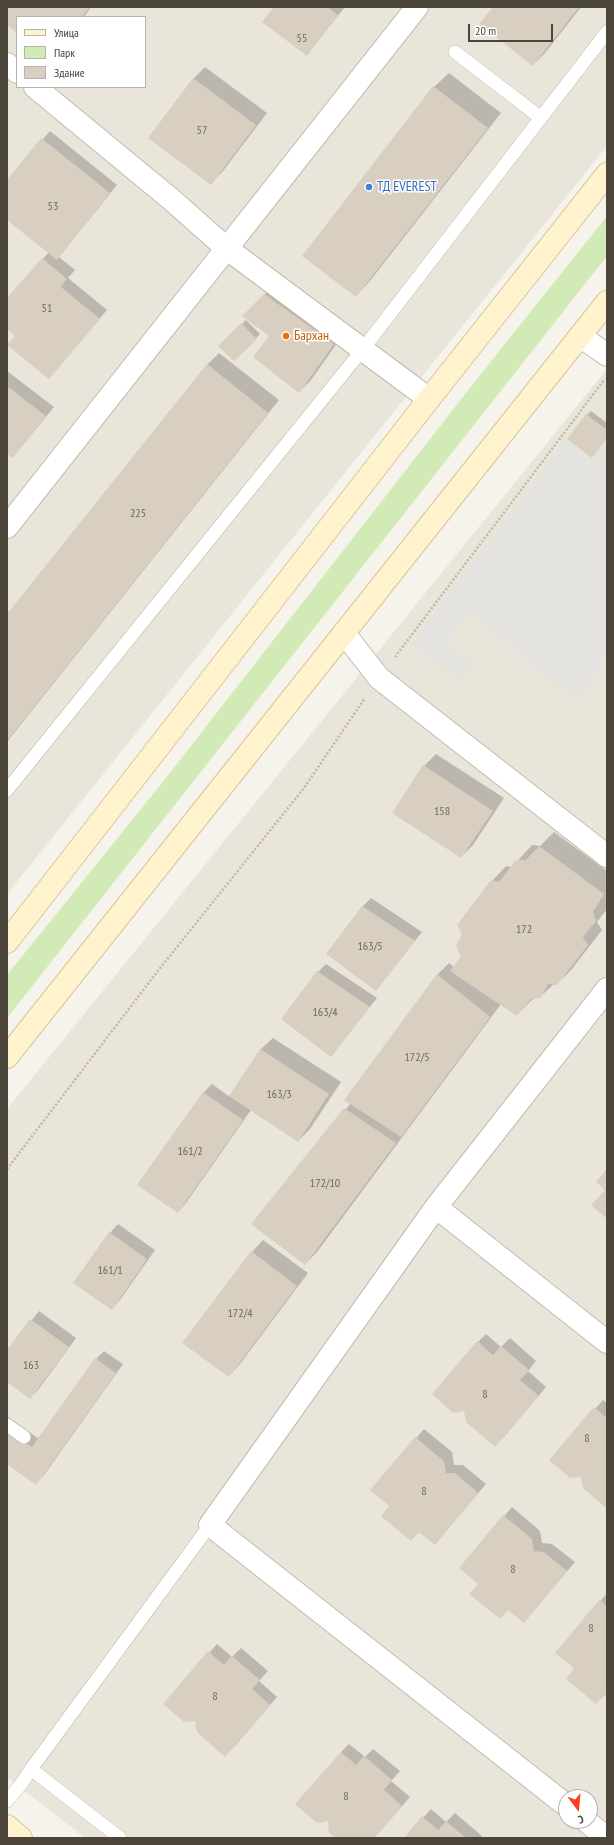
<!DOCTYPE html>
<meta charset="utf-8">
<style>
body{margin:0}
#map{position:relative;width:614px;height:1845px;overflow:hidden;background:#f6f3ec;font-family:"PT Sans Narrow",sans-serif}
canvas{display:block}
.frame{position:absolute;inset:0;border:8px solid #4b4439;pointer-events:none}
.legend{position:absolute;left:16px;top:16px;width:130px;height:72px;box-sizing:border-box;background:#fff;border:1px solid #b7b4b0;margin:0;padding:5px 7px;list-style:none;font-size:12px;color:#4b4439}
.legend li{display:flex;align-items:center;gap:8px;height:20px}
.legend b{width:20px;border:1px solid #b7b4b0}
.north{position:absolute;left:558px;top:1789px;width:40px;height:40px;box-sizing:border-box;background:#fff;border:1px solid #b7b4b0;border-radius:50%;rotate:164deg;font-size:11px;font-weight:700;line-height:16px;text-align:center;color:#4b4439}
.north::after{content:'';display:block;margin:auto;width:14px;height:18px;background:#fc3f1d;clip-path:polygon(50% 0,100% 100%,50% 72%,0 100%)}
.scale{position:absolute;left:468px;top:24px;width:85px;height:18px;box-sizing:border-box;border:2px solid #4b4439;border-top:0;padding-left:5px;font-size:12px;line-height:14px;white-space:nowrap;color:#4b4439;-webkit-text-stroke:3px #fff;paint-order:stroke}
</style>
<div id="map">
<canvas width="614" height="1845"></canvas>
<div class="frame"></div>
<ul class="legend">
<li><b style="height:5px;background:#fff3cd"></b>Улица</li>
<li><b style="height:11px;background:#d2eab5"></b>Парк</li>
<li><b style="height:11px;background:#d8cfc1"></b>Здание</li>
</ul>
<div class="north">С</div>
<div class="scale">20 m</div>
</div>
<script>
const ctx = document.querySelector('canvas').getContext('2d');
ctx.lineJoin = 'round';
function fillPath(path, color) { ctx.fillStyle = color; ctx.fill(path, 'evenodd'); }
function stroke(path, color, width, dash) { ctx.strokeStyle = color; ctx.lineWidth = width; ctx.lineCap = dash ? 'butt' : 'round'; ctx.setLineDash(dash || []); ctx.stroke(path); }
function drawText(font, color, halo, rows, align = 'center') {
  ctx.font = font + ' "PT Sans Narrow",sans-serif'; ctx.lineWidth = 3; ctx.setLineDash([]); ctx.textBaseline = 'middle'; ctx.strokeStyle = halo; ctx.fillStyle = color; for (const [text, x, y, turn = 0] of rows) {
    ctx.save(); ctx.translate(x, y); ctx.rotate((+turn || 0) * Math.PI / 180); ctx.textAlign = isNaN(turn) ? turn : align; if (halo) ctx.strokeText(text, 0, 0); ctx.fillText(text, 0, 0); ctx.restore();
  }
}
const residential = new Path2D(`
 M7 7H607V146L7 894ZM17 17H145V87H17Z
 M607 369V1838H85L7 1777V1109ZM566 1797H590V1821H566Z`);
const green = new Path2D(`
 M607 216V256L7 1018V975L162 783 473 384Z`);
const parking = new Path2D(`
 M607 438V661L576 701 469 610 445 645 473 663 459 680 411 644 567 439 592 458Z`);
const shadow = new Path2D(`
 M7 7H91L84 17H17V32L7 24Z
 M275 7H345L307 54Z
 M494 7H581L545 53 533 65Z
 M205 67 267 113 223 171 211 183 193 79Z
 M449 73 501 113 370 281 356 296 434 87Z
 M50 131 117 185 59 257 75 270 68 278 107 310 49 378 16 335 7 328V300L49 252 7 219V182Z
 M276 283 345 332 311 380 299 392 270 335 244 316Z
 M246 320 260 334 234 360 220 346Z
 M219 353 279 400 7 742V616L207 365Z
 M7 371 54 407 13 457 7 452Z
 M591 411 607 423V437L587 415Z
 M436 754 504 798 473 845 461 857 394 813 424 766Z
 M554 832 607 871V909L597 922 602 930 572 969 557 984H554L540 997 534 998 517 1015 501 1004 317 1252 305 1264 253 1224 351 1103 437 975 449 963 454 967 462 956 492 881 506 866 512 867 532 845 540 846Z
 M371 898 422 932 376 990 327 953 363 906Z
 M326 964 377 998 331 1055 318 972Z
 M273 1038 341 1082 310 1129 298 1141 251 1110 186 1203 178 1212 204 1092 212 1084 230 1097 261 1049Z
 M118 1224 155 1250 120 1300 112 1308 75 1283 110 1233Z
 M263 1240 308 1273 240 1364 229 1376 252 1252Z
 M39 1311 76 1338 38 1390 30 1398 7 1381V1352Z
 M486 1334 501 1347 510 1338 536 1361 528 1371 546 1387 503 1438 478 1342Z
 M104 1351 123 1364 44 1475 36 1483 7 1463V1416L39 1439 96 1359Z
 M603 1400 607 1403V1508L582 1476 550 1460Z
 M424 1429 452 1452 454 1465H463L486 1484 435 1544 420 1531 411 1540 390 1505 372 1490Z
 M512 1507 540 1531 542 1543 552 1544 575 1562 524 1622 460 1568Z
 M607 1593V1696L605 1694 596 1703 575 1668 557 1653Z
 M217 1644 232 1657 241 1648 268 1671 259 1681 277 1697 234 1747 196 1720 164 1704Z
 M349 1744 365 1757 373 1749 400 1771 391 1781 410 1797 374 1838H337L341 1752Z
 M431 1809 446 1822 455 1813 482 1836 480 1838H405Z`);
const building = new Path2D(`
 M7 7H90L82 17H17V33L7 25Z
 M274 7H328L338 15 307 56 262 22Z
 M493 7H579L533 66 479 24Z
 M193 78 256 125 211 185 148 138Z
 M433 86 488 128 356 297 302 256Z
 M41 138 110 193 57 260 7 220V180Z
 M42 258 67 279 61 287 100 319 49 379 7 345 15 336 7 329V298Z
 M264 294 334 344 299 393 253 357 269 336 242 316Z
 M241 323 257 339 234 361 218 346Z
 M207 364 268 413 7 741V614Z
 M7 386 46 416 13 458 7 454Z
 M586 414 607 430V438L592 458 567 439Z
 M423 765 493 811 461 858 392 813Z
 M539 846 604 894 593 912 596 921 583 937 588 945 557 985 548 984 541 998 531 999 517 1016 450 971 461 956 456 946 462 934 457 925 491 880 499 882 516 860H526Z
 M362 906 415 941 376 991 326 954Z
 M317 971 370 1007 331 1057 281 1019Z
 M437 974 490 1017 401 1137 344 1100Z
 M260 1049 329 1094 298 1142 229 1096Z
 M203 1092 243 1120 178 1213 137 1185Z
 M344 1108 396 1143 305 1265 251 1224Z
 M607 1169V1219L591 1205 605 1190 596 1182Z
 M109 1232 147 1259 112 1310 73 1283Z
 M251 1251 297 1286 229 1377 182 1343Z
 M30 1319 69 1347 30 1399 7 1382V1350Z
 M477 1341 493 1355 501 1346 529 1370 520 1380 539 1396 495 1447 466 1422 464 1411 453 1413 432 1394Z
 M95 1358 116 1373 36 1485 7 1464V1430L32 1447Z
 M594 1407 607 1418V1509L583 1488 581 1477 570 1478 549 1460Z
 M415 1437 444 1461 446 1473H455L478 1493 435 1545 419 1532 411 1541 381 1516 389 1506 370 1490Z
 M503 1515 532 1539 534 1551 544 1552 567 1571 524 1623 508 1610 500 1619 469 1594 478 1584 459 1568Z
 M599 1600 607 1606V1697L604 1694 596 1704 566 1679 574 1668 555 1653Z
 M208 1651 224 1665 232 1656 260 1680 252 1689 270 1705 225 1757 197 1732 195 1721 184 1722 163 1704Z
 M341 1752 356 1765 364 1756 392 1780 384 1790 402 1806 374 1838H335L329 1833 328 1821 317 1823 295 1804Z
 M422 1816 438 1830 446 1821 466 1838H404Z`);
const path = new Path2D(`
 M395 657 604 380
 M7 1169 157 972 304 788 365 698`);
const lane = new Path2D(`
 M455 52 541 118
 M7 790 363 349 607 32
 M7 1425 24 1437
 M7 1801 22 1783 31 1769
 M120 1838 31 1769 210 1525`);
const street = new Path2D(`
 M7 64 17 72
 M35 87 172 200 226 248 429 399
 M580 336 607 355
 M7 527 417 7
 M344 633 379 678 607 856
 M607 989 436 1207 607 1342
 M436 1207 210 1525 566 1805
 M586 1821 607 1838`);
const secondary = new Path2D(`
 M7 942 429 399 607 174
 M7 1057 607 302
 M7 1826 21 1838`);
const markers = [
 [369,187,4,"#3f7fe0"],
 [286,336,4,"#e8710a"]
];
const numberNames = [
 ["55",302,39],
 ["57",202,131],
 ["53",53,207],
 ["51",47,309],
 ["225",138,514],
 ["158",442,812],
 ["172",524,930],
 ["163/5",370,947],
 ["163/4",325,1013],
 ["172/5",417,1058],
 ["163/3",279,1095],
 ["161/2",190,1152],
 ["172/10",325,1184],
 ["161/1",110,1271],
 ["172/4",240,1314],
 ["163",31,1366],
 ["8",485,1395],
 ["8",587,1439],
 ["8",424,1492],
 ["8",513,1570],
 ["8",591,1629],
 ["8",215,1697],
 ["8",346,1797]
];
const shopNames = [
 ["ТД EVEREST",377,187]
];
const foodNames = [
 ["Бархан",294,336]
];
fillPath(residential, '#eae5da');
fillPath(green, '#d2eab5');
fillPath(parking, '#e5e3e0');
fillPath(shadow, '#0003');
fillPath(building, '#d8cfc1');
stroke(lane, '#c2bbae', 14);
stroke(street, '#c2bbae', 24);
stroke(secondary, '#d6c79b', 24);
stroke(path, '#c4b79f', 2.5, [2, 2]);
stroke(lane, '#fff', 13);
stroke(street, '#fff', 22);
stroke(secondary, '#fff3cd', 22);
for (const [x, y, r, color] of markers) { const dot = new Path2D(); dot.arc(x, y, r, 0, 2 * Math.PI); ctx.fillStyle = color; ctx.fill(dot); stroke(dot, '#fff', 1.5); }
drawText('12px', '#6e675b', null, numberNames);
drawText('14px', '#366cbe', '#fff', shopNames, 'left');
drawText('14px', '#c56008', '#fff', foodNames, 'left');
</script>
